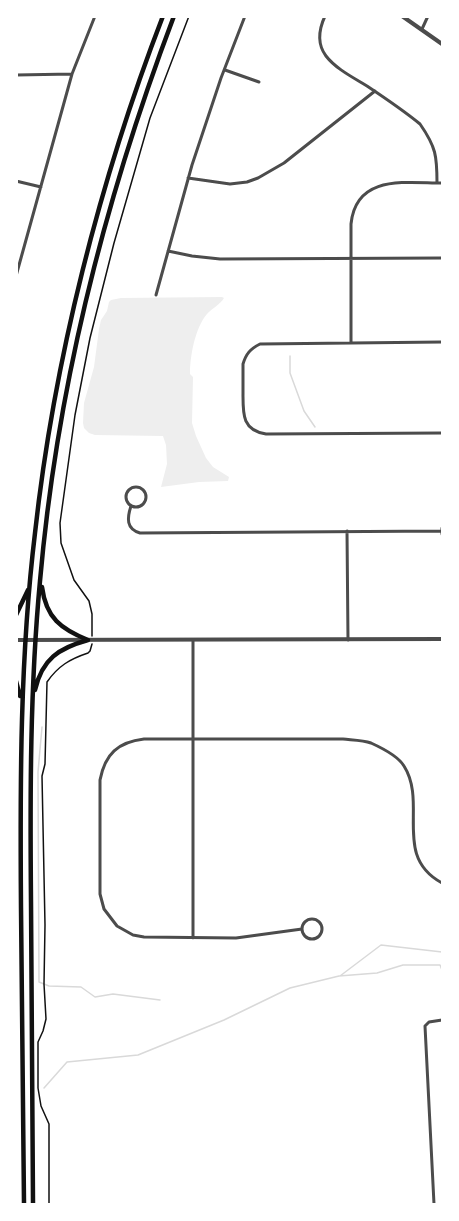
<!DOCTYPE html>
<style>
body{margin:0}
#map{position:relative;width:459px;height:1221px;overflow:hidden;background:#fff;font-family:Manrope,sans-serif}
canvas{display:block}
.frame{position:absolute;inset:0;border:18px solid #fff;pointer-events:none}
</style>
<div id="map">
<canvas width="459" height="1221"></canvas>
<div class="frame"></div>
</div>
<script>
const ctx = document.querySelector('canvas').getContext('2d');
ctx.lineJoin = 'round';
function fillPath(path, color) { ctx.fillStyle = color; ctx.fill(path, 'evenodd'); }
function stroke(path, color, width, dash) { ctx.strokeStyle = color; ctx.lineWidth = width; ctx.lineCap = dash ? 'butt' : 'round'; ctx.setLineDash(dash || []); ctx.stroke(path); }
const green = new Path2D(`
 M222 297 224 298C220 305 212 308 207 314 195 328 190 356 190 374L193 377 192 423 196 436 206 458 213 467 229 477 228 481 199 482 161 487 167 464 166 445 163 436 95 435 89 433 84 428 83 423 84 403 94 367 99 329 101 320 107 311 109 302 111 300 121 298Z`);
const stream = new Path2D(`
 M290 356V373L304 411 315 427
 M42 727 38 772 39 982 49 986 81 987 95 997 113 994 160 1000
 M340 976 381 945 442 952
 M44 1088 67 1062 138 1055 224 1020 290 988 339 976 377 973 403 965H440L442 970`);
const path = new Path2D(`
 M92 636V614L89 601 74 580 61 543 60 523 75 415 90 338 114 243 150 118 189 16
 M49 1204V1124L41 1106 38 1088V1042L43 1031 46 1019 44 984 45 925 42 776 45 764 47 682C58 666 70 659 88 653L90 651 92 644`);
const minor = new Path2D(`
 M325 16C319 29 317 44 326 56 336 69 354 78 367 86 385 98 403 110 420 124 436 147 437 156 437 183
 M422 29 428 16
 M225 70 259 82
 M16 75 72 74
 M188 178 230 184 247 182 258 178 284 163 375 91
 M16 181 41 187
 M168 251 192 256 220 259 442 258
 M16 276 72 74 95 16
 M156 295 192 165 221 78 245 16
 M442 342 260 344C250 349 246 354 243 364 243 374 243 384 243 394 243 414 242 430 266 434L442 433
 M351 343V224C356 174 406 183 442 183
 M126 497a10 10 0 1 1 20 0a10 10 0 1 1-20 0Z
 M131 506C127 518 126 529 140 533L442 531
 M442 528V534
 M347 531 348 640
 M193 640V938
 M302 929a10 10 0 1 1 20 0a10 10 0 1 1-20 0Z
 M302 929 236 938 144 937 133 935 117 926 104 909 100 894V780C105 754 118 742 144 739H343C352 740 363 740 371 743 382 748 398 756 404 766 428 804 392 856 442 883
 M434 1204 425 1026 429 1022 442 1020`);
const tertiary = new Path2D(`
 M402 16 442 44
 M16 640 442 639`);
const secondary = new Path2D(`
 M42 587C46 618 61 629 88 640
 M16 615 28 590
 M16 681 20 696
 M35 690C42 659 59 648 88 640
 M24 1204C23 1106 22 1007 21 908 20 782 20 657 35 533 54 360 100 179 163 16
 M33 1204C33 1104 32 1003 31 902 30 794 30 688 40 581 57 387 105 198 174 16`);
fillPath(green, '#eee');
stroke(stream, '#d9d9d9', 1.5);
stroke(path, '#111', 1.5);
stroke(minor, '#4c4c4c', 3);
stroke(tertiary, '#4c4c4c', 4);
stroke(secondary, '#111', 4.5);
</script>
